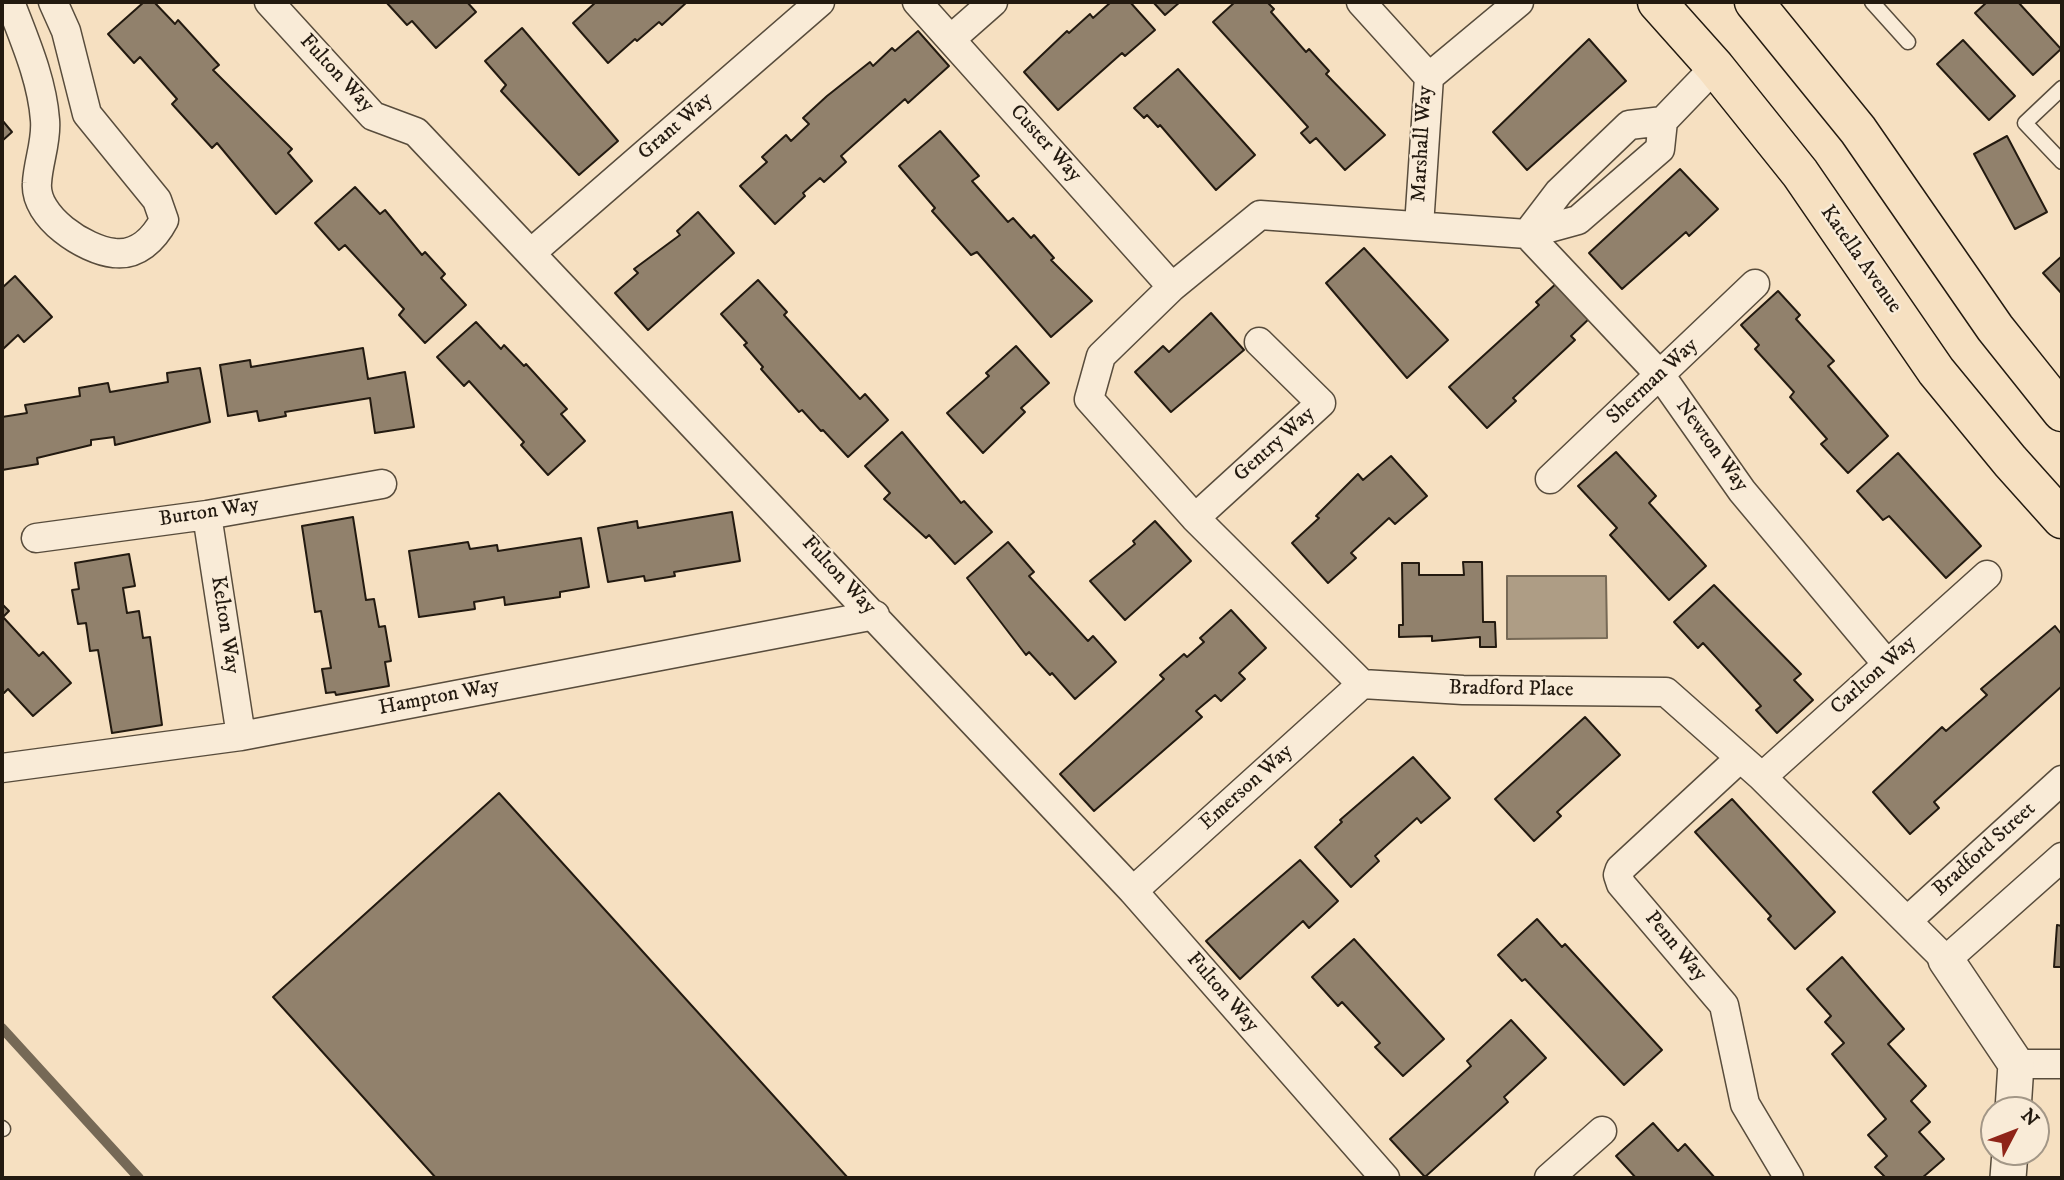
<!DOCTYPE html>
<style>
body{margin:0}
#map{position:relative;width:2064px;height:1180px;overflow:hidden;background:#f6e0c1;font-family:"IM FELL DW Pica",serif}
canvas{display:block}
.frame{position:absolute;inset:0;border:4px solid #231a10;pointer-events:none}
.north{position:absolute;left:1980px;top:1096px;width:70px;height:70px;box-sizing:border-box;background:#f9ebd7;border:2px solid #a39787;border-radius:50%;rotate:48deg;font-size:19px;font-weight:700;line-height:28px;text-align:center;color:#231a10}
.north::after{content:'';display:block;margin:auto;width:24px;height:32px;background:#8f2418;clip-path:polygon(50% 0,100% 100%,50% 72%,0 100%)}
</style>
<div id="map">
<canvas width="2064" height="1180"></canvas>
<div class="frame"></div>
<div class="north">N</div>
</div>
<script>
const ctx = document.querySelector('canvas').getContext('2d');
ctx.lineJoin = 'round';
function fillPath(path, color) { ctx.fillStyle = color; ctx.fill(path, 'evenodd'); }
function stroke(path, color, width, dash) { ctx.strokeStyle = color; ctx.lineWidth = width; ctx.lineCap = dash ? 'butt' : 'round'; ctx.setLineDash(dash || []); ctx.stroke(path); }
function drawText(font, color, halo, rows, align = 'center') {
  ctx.font = font + ' "IM FELL DW Pica",serif'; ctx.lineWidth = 5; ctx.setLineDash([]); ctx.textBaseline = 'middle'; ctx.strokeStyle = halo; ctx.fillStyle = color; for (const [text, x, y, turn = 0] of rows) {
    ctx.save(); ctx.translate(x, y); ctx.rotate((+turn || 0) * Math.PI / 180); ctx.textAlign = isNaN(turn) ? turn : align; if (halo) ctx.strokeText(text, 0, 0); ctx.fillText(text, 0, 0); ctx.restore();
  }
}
const water = new Path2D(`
 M1507 576H1606L1607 638 1507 639Z`);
const stream = new Path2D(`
 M2 1028 139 1178`);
const building = new Path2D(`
 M144 2H154L175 24 178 20 219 65 213 70 292 149 288 153 312 181 276 214 217 143 212 148 172 104 177 99 140 57 134 63 108 34Z
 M386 2H467L476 12 436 48 412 21 407 25Z
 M596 2 605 3 687 2 662 25 659 22 637 41 635 39 608 63 573 23Z
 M1111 2H1130L1155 30 1125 56 1122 53 1058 110 1024 72 1067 31 1069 33 1090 14 1093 18Z
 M1153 2H1180L1165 15Z
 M1235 2H1267L1274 9 1271 12 1306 52 1309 49 1329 71 1326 74 1385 135 1345 170 1316 138 1310 143 1301 133 1308 127 1213 22Z
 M1987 2H2018L2061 49 2033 75 1975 13Z
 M522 28 618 141 579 175 501 91 506 85 485 61Z
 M918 31 949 66 908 103 905 99 841 156 846 162 824 182 820 178 803 193 805 196 775 224 740 186 767 162 762 157 786 135 791 141 809 124 803 118 827 96 870 62 873 66 892 48 895 51Z
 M1589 39 1626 81 1527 170 1493 132Z
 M1963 40 2015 96 1989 120 1937 64Z
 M1178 69 1255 155 1216 190 1160 125 1158 127 1147 115 1144 118 1134 108Z
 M2 120 12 132 2 141Z
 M940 131 979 176 972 181 1008 222 1013 218 1031 238 1034 235 1054 258 1051 260 1092 301 1051 337 977 252 971 255 932 211 935 208 899 166Z
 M2007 136 2047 212 2015 229 1974 154Z
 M1680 169 1718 209 1689 236 1686 232 1622 289 1589 253Z
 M355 187 380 214 385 210 422 255 425 252 445 274 441 278 466 305 425 343 399 315 404 309 345 245 339 250 315 223Z
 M698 212 734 253 648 330 615 293 638 273 634 269 680 235 677 231Z
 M1364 248 1448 340 1407 378 1326 283Z
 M2062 256V294L2043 273Z
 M15 276 52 317 24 342 18 335 2 350V288Z
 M758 280 787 312 784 315 860 399 865 394 888 420 848 457 823 430 821 431 802 410 799 412 761 369 763 367 744 345 747 343 721 314Z
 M1559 281 1592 316 1571 336 1575 340 1513 398 1516 401 1487 428 1449 387 1539 305 1536 302Z
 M1778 291 1800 315 1796 319 1834 361 1828 366 1888 436 1848 473 1821 444 1827 439 1790 397 1794 392 1755 349 1759 345 1741 325Z
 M1211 313 1244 350 1171 412 1135 372 1163 346 1169 352Z
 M476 322 501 349 504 345 524 366 526 364 567 409 561 414 585 441 548 475 521 445 524 442 469 381 464 386 437 357Z
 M1016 346 1049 383 1021 408 1025 412 983 453 947 413 989 376 986 373Z
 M363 348 368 379 405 372 414 427 375 433 370 398 285 412 286 416 259 421 257 411 228 416 220 365 250 360 251 367Z
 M200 368 210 422 115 445 114 437 91 440V445L37 458 38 464 2 470V417L27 413 25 405 80 396 79 388 108 383 110 392 168 382 167 373Z
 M902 432 961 503 964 501 992 532 955 564 929 535 926 538 884 499 890 493 865 466Z
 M1616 452 1656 496 1649 503 1706 566 1669 600 1610 535 1617 528 1578 486Z
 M1898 453 1981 546 1946 578 1889 516 1883 520 1857 491Z
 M1391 456 1427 496 1395 524 1389 518 1351 553 1356 558 1328 583 1292 543 1319 518 1316 516 1358 474 1363 480Z
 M732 512 740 561 674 572 675 576 645 581 644 576 608 582 598 528 637 521 638 528Z
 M353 517 366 600 374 599 379 627 385 626 391 661 385 662 389 686 336 695 335 692 326 693 322 669 331 668 321 611 315 612 302 526Z
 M1155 521 1191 561 1125 620 1090 581 1135 544 1133 541Z
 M581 538 589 587 560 592V597L505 605 504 597 474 602 475 609 419 617 409 551 468 542 470 549 497 545 498 551Z
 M1008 542 1034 572 1029 576 1088 641 1093 636 1116 662 1075 699 1052 673 1050 675 1029 652 1026 655 967 578Z
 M129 554 135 586 123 588 127 613 139 611 143 638 150 637 162 725 112 733 98 650 90 651 86 623 78 624 72 590 79 589 75 563Z
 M1463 562H1482L1483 622H1495L1496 647H1480V637L1432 641V636L1399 637V625H1403L1402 563H1419V575H1464Z
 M1714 585 1801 674 1794 680 1813 700 1777 733 1756 710 1761 706 1703 643 1698 648 1674 622Z
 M2 604 9 611 3 617 39 656 43 652 71 683 33 716 8 689 4 693 2 691Z
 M1231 610 1266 648 1239 673 1245 679 1221 701 1215 695 1196 711 1202 717 1094 811 1060 774 1164 679 1160 675 1184 654 1187 657 1204 642 1200 638Z
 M2055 626 2062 635V686L1934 802 1939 808 1910 834 1873 792 1942 727 1946 731 1987 695 1981 689Z
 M1585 717 1620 755 1557 812 1561 816 1534 841 1495 799Z
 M1413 757 1450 798 1421 823 1417 818 1375 856 1379 861 1351 887 1315 847 1342 822 1340 820Z
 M499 793 848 1178H436L273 997Z
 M1732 799 1835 912 1795 949 1768 919 1771 916 1695 832Z
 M1300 860 1338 901 1309 928 1303 921 1240 979 1206 941Z
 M1537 919 1562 947 1565 944 1662 1050 1624 1085 1525 979 1522 981 1498 955Z
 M2057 925 2062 926V967H2054Z
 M1354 939 1444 1039 1403 1076 1375 1047 1380 1043 1342 1002 1338 1006 1312 977Z
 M1842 957 1904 1029 1888 1044 1926 1086 1911 1101 1930 1122 1919 1132 1944 1159 1922 1178H1886L1875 1167 1887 1156 1868 1135 1886 1119 1832 1054 1844 1043 1825 1022 1831 1016 1807 989Z
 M1511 1020 1546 1058 1504 1097 1508 1102 1425 1177 1390 1139 1471 1066 1467 1061Z
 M1653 1123 1678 1151 1685 1144 1715 1178H1636L1616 1156Z`);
const service = new Path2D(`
 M1872 2 1908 42
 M2062 88 2025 123 2062 162
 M2 1128 3 1129`);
const minor = new Path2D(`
 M10 2C24 39 42 79 45 120 47 141 38 162 37 183 34 217 85 250 114 253 137 256 154 239 164 220L157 200 87 114 66 31 53 2
 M269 2 373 116 416 132 1133 891 1385 1178
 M917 2 1172 287
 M1361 2 1429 77 1419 226
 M951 39 993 2
 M1429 77 1519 2
 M1663 121 1660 149 1578 220 1527 234 1260 215 1172 287 1101 356 1089 399 1195 518 1362 684 1463 690 1666 692 1762 777 1946 960 2062 857
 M1527 234 1661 376 1742 491 1887 664
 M1527 234 1559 192 1629 125 1663 121 1715 67
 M531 253 820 2
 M1550 479 1755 284
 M207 515 241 736
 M1195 518 1321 403 1259 342
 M36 538 207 515 382 484
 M1740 758 1620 869 1618 875 1621 884 1724 1005 1745 1104 1789 1178
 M2 768 241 736 875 615
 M1762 777 1987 575
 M1133 891 1362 684
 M1907 921 2062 780
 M2016 1064H2062
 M1549 1178 1602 1131`);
const tertiary = new Path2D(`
 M1946 960 2016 1064 2013 1110
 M2008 1178 2010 1152`);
const primary = new Path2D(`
 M1657 2 1715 67 1800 173 1936 371 2010 461 2062 519
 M1754 2 1858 130 1995 328 2062 412`);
const streetNames = [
 ["Fulton Way",336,74,47],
 ["Grant Way",676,127,-41],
 ["Custer Way",1045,144,48],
 ["Marshall Way",1423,144,-87],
 ["Katella Avenue",1860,260,55],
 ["Sherman Way",1653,382,-43],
 ["Gentry Way",1275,445,-42],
 ["Newton Way",1711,446,54],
 ["Burton Way",209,513,-9],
 ["Fulton Way",838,576,47],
 ["Kelton Way",224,625,81],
 ["Carlton Way",1874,676,-42],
 ["Bradford Place",1511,690,1],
 ["Hampton Way",439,698,-11],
 ["Emerson Way",1247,788,-42],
 ["Bradford Street",1985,850,-42],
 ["Penn Way",1675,947,50],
 ["Fulton Way",1222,993,49]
];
fillPath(water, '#ae9d85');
stroke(water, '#766956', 2);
stroke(stream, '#766956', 10);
fillPath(building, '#91816c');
stroke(building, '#231a10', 2);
stroke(service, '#584c3c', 17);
stroke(minor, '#584c3c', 31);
stroke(tertiary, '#584c3c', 38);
stroke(primary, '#231a10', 41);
stroke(service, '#f9ebd7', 14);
stroke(minor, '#f9ebd7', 28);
stroke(tertiary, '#f9ebd7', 35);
stroke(primary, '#f6e0c1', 38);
drawText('21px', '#231a10', '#f9ebd7', streetNames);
</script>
